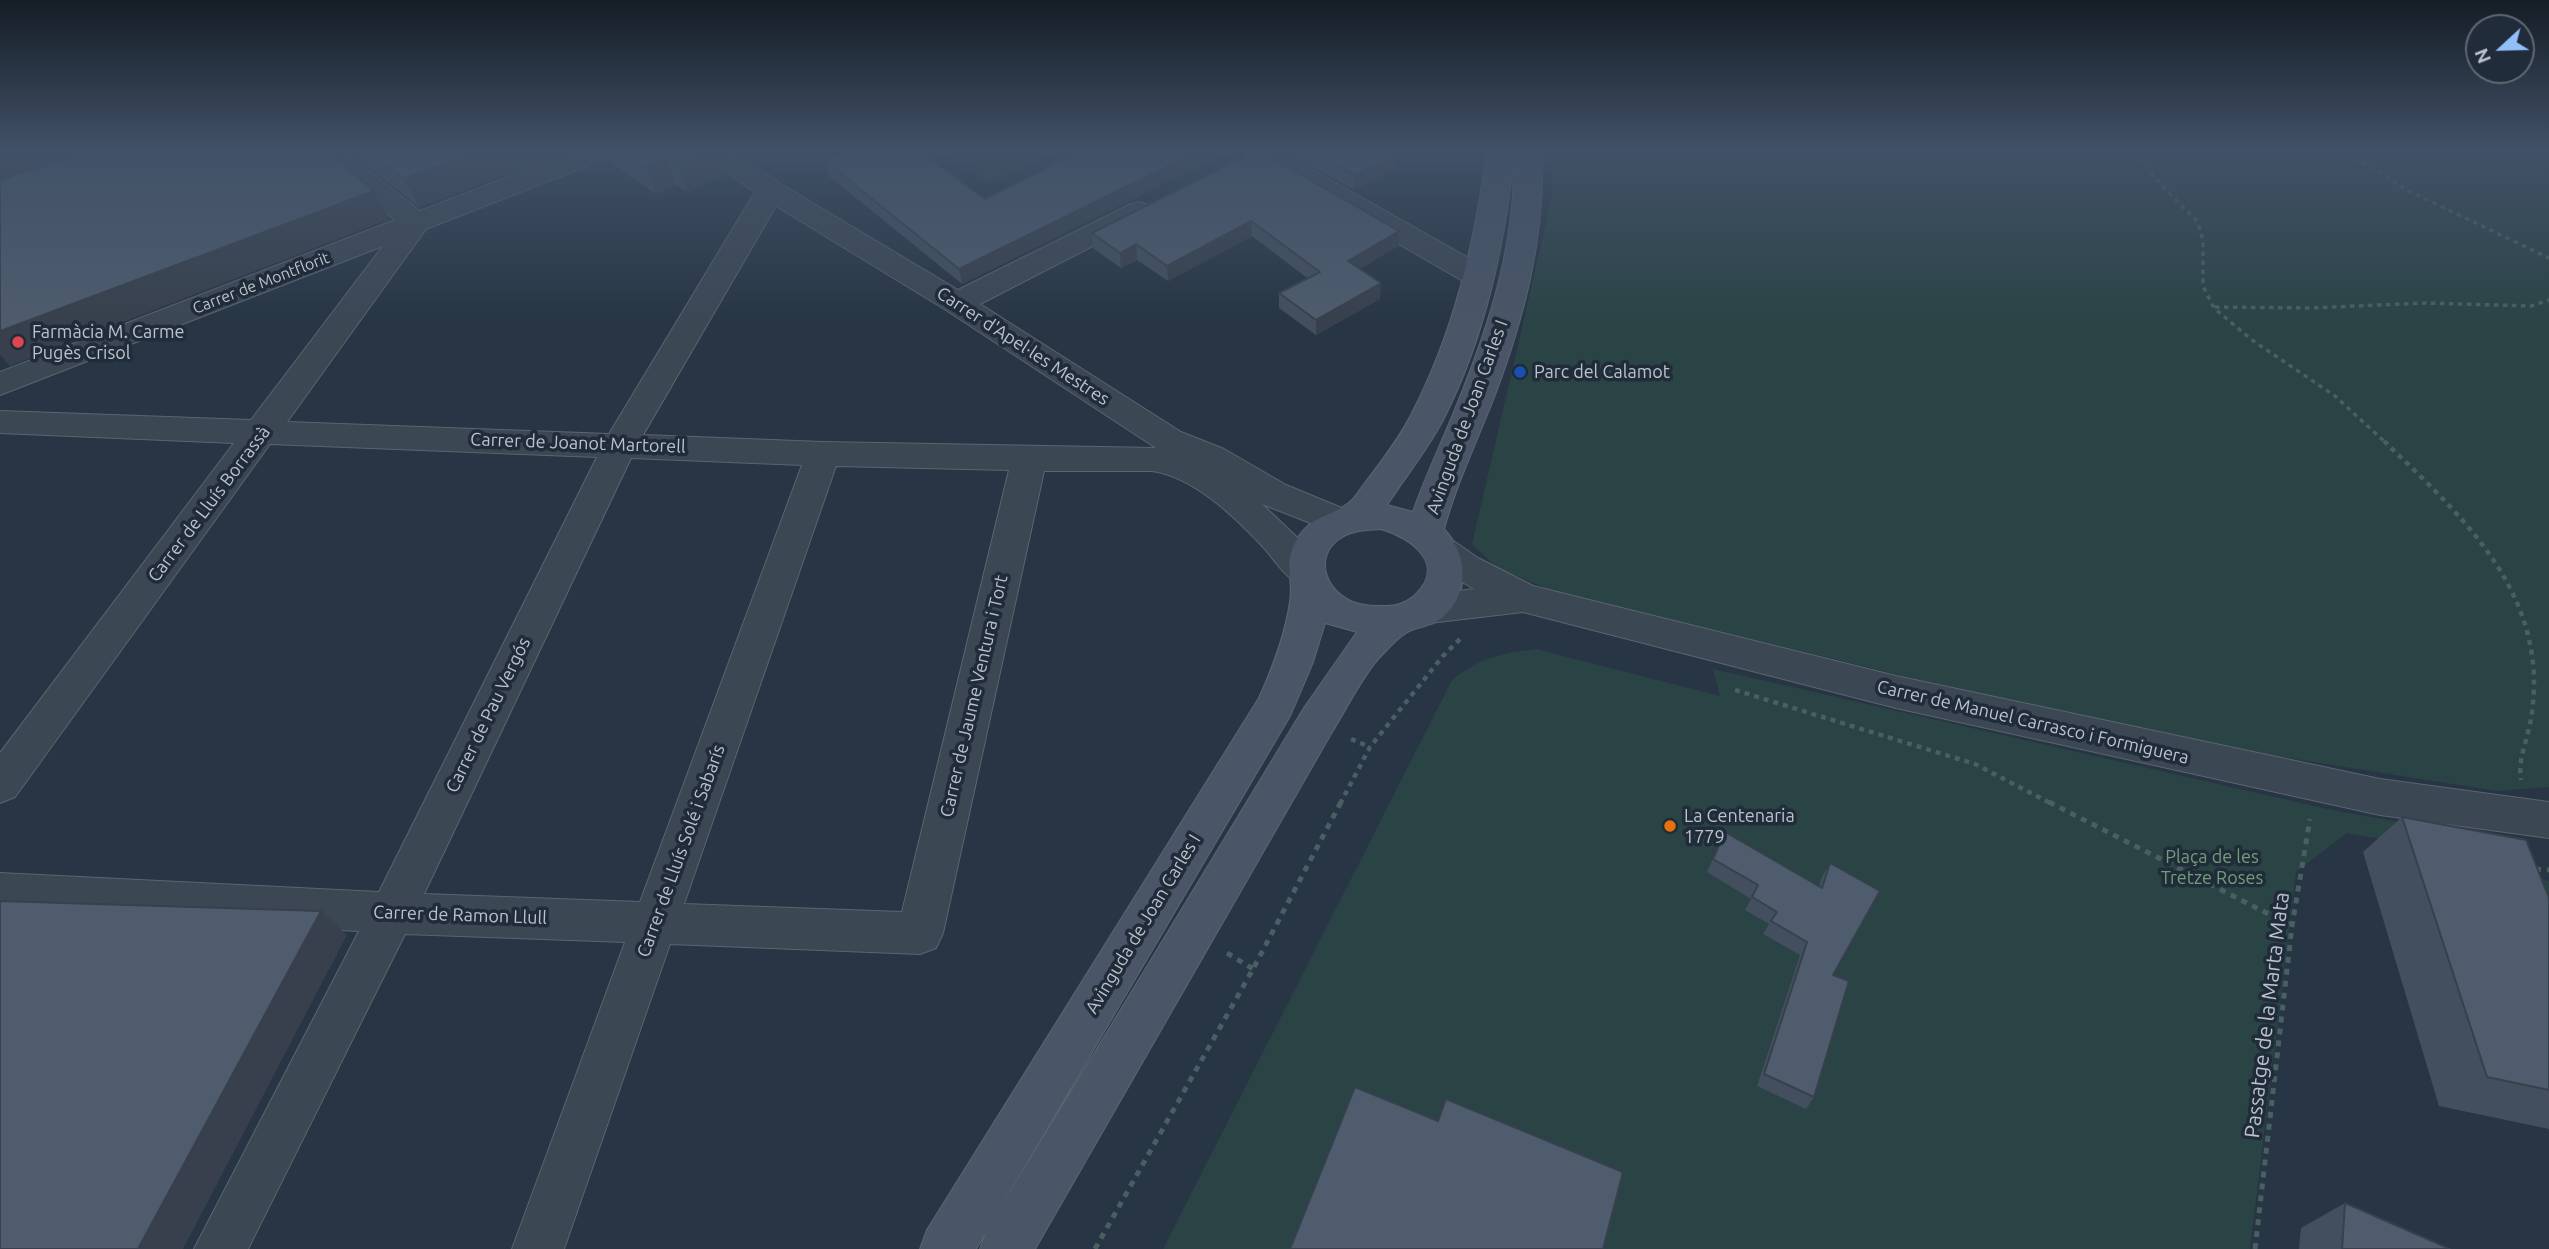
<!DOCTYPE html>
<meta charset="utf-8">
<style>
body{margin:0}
#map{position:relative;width:2549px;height:1249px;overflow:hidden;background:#273544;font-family:Ubuntu,sans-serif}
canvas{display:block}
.north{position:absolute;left:2465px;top:14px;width:70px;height:70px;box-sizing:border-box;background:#202c39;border:2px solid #5e6874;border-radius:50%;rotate:248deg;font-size:19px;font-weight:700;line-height:28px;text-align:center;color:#bac2cd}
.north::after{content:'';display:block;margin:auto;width:24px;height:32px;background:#93bff9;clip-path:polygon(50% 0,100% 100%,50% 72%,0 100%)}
</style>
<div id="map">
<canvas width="2549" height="1249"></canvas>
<div class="north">N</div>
</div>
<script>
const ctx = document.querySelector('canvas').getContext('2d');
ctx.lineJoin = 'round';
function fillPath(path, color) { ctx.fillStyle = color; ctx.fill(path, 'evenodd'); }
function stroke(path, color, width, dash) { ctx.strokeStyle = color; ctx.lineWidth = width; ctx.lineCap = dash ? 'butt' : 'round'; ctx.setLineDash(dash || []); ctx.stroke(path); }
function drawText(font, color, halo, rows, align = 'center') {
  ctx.font = font + ' Ubuntu,sans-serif'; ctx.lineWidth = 7; ctx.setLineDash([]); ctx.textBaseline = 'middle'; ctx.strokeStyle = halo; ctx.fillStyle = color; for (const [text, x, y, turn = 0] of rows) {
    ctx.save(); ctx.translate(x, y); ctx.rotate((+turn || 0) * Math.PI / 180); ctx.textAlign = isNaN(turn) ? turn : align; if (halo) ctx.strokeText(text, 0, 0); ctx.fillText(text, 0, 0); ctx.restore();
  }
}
const green = new Path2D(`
 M1012 151H1050L1054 154 989 183 971 171Z
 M1550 151H2549V787L2496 791 2144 735 1548 589 1497 568 1472 544 1552 197Z
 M1536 649 1720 696 1713 669 2332 810 2506 841 2514 872 2549 881V981L2496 859 2347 833 2296 872 2250 1249H1163L1452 680C1483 656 1499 654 1536 649Z`);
const pathFar2 = new Path2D(`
 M2134 151 2161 185 2198 222 2203 241V286L2214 308 2252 340 2335 396 2386 443
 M2328 151 2366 164 2409 191 2549 258
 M2215 307 2310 308 2426 303 2531 306 2549 300`);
const pathFar1 = new Path2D(`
 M2384 441C2453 508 2532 577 2534 680 2534 696 2533 712 2529 728 2525 747 2518 760 2521 780
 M1735 690 1975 764 2052 804
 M1351 739 1370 747
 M1340 804 1370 747 1443 656 1460 639`);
const path = new Path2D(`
 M2049 802 2292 926
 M2535 869 2549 870
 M1227 953 1253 969
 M1095 1249 1253 969 1341 802
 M2255 1249 2292 926 2310 819`);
const minor = new Path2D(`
 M312 151H344L420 211 575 151H614L610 157 426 229 287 422 609 434 755 192 704 157 700 151H733L781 184 958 290 1129 205 1139 202 1149 205 1154 211 1149 217 980 304 1181 432 1224 449 1286 485 1354 513 1359 522 1354 531 1341 535 1262 504 1304 544 1324 569 1318 579C1309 581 1301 584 1292 579 1281 572 1272 556 1263 547 1235 517 1194 477 1152 471H1044L943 933 936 948 920 954 670 944 564 1249H512L625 942 405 934 248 1249H194L359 931 0 913V873L379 892 597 457 270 444 15 797 0 803V753L234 443 0 433V411L251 420 383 246 0 395V372L395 220ZM776 206 946 310 1156 448 823 442 643 435ZM631 458 802 465 640 902 424 894ZM836 466 1009 470 902 912 684 904Z
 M1244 151H1279L1490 270 1494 277 1490 284 1479 286 1468 284 1248 157Z`);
const tertiary = new Path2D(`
 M1442 538 1455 542 1478 558 1533 586 1896 676 2380 779 2549 802V838L2380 815 1896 708 1523 612 1421 624 1408 620 1402 610 1408 600 1421 596 1474 589 1429 562 1424 552 1429 542Z`);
const secondary = new Path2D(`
 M1487 151H1542C1545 238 1524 319 1493 400 1476 443 1456 485 1444 529 1470 557 1470 600 1436 622 1427 627 1414 627 1406 633 1396 639 1386 651 1378 659 1360 680 1347 708 1332 732L1035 1249H980L987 1230 1304 708 1357 632 1325 623 1313 662 1290 716 976 1249H920L927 1230 1259 698C1273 667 1285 636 1290 602 1294 578 1283 565 1296 541 1312 511 1340 518 1357 494 1375 469 1397 443 1411 415 1454 333 1475 242 1487 151ZM1514 157C1516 251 1485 338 1449 424 1437 453 1423 482 1413 512L1387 505C1405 477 1428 449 1443 420 1485 338 1504 247 1514 157ZM1381 529C1412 538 1448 565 1414 596 1405 604 1396 606 1385 606 1373 606 1363 606 1353 602 1326 591 1313 558 1339 539 1351 530 1367 530 1381 529Z`);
const wall = new Path2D(`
 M348 151H570L419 207Z
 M604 151H718L726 175 688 192 676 185 656 194 608 161Z
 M849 151H945L946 155 932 161 985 199 1079 152 1078 151H1230L962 284 829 176 825 161Z
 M1255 151 1398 246 1360 269 1380 299 1316 335 1279 308V293L1307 278 1252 236 1168 281 1137 260 1121 268 1094 249 1092 233Z
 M1285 151H1391L1396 154 1395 169 1354 190Z
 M2402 817 2549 898V1129L2439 1106 2363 852Z
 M1725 832 1819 886 1822 877 1830 863 1833 975 1814 1097 1806 1109 1757 1086 1800 955 1763 934 1769 924 1745 910 1751 899 1707 872Z
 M2345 1203 2450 1249H2299L2301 1228Z`);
const shadedWall = new Path2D(`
 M14 151H119L0 191V156Z
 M481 151H570L419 207 404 179Z
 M709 151H718L726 175 688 192 678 164Z
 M918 151H945L946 155 921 165Z
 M1199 151H1230L962 284 959 269Z
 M1396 154 1395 169 1354 190 1355 175Z
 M666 157 676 185 656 194 646 166Z
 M374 191 389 219 10 366 0 355V331Z
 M1251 221 1252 236 1168 281 1167 266Z
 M1399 231 1398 246 1348 276V261Z
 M1136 244 1137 260 1121 268 1120 253Z
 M1381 283 1380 299 1316 335V320Z
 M321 911 347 935 183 1249H138Z`);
const building = new Path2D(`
 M0 151H14L0 156Z
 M88 151H326L374 191 0 331V180Z
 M369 151H481L404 179Z
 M624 151H709L678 164 666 157 646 166Z
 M849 151H919L985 199 1080 151H1199L959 269 825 161Z
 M1255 151H1260L1399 231 1348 261 1381 283 1316 320 1279 293 1320 272 1251 221 1167 266 1136 244 1120 253 1092 233Z
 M1312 151H1391L1396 154 1355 175Z
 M2402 817 2526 840 2549 898V1090L2487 1077Z
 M1725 832 1822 888 1830 863 1880 891 1833 975 1849 981 1814 1097 1764 1074 1807 942 1771 921 1777 912 1752 897 1758 885 1713 859Z
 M0 901 321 911 138 1249H0Z
 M1355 1087 1438 1121 1446 1099 1623 1172 1603 1249H1290Z
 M2345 1203 2450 1249H2342Z`);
const markers = [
 [18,342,7,"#e0444e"],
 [1520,372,7,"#1a4fb4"],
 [1670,826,7,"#e8710a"]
];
const farStreetnames = [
 ["Carrer de Montflorit",261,283,-21]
];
const poiNames = [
 ["Farmàcia M. Carme",32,332],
 ["Pugès Crisol",32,353],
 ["Parc del Calamot",1534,372],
 ["La Centenaria",1684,816],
 ["1779",1684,837]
];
const streetNames = [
 ["Carrer d'Apel·les Mestres",1023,346,33],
 ["Avinguda de Joan Carles I",1467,417,-70],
 ["Carrer de Joanot Martorell",578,443,2],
 ["Carrer de Lluís Borrassà",209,504,-53],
 ["Carrer de Jaume Ventura i Tort",974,696,-77],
 ["Carrer de Pau Vergós",488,715,-64],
 ["Carrer de Manuel Carrasco i Formiguera",2033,722,13],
 ["Carrer de Lluís Solé i Sabarís",681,851,-70],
 ["Carrer de Ramon Llull",460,915,2],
 ["Avinguda de Joan Carles I",1143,924,-59]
];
const parkNames = [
 ["Plaça de les",2212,857],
 ["Tretze Roses",2212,878]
];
const nearStreetnames = [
 ["Passatge de la Marta Mata",2267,1015,-83]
];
fillPath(green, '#2a4345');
stroke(minor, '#5b6571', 2);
stroke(tertiary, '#5b6571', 2);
stroke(secondary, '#5b6571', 2);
stroke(pathFar2, '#486061', 3.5, [4.5, 4.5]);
stroke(pathFar1, '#486061', 4.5, [5, 5]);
stroke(path, '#486061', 5, [6, 6]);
fillPath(minor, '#3c4754');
fillPath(tertiary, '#3c4754');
fillPath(secondary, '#4a5667');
fillPath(wall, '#434f5e');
fillPath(shadedWall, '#37404c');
fillPath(building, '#4e5c6d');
stroke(building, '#37404c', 2);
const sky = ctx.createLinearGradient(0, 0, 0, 326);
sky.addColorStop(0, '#151d25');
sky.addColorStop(0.46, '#415167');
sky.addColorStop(1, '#41516700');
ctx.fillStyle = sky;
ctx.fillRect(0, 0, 2549, 326);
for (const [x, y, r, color] of markers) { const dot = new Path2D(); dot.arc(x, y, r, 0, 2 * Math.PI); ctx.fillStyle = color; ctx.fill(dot); stroke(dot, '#202c39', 2.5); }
drawText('16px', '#bac2cd', '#202c39', farStreetnames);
drawText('18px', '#bac2cd', '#202c39', poiNames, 'left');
drawText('18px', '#bac2cd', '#202c39', streetNames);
drawText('18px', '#719e79', '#202c39', parkNames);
drawText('21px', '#bac2cd', '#202c39', nearStreetnames);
</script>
